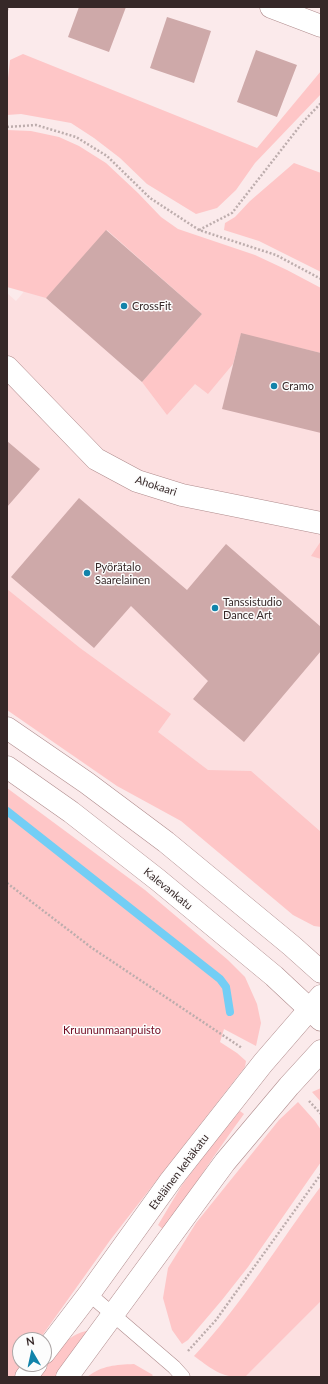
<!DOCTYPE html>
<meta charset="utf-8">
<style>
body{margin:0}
#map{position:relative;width:328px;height:1384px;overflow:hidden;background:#fbeaeb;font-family:Lato,sans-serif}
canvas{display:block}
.frame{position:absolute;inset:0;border:8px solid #362828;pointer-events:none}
.north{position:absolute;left:12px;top:1332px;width:40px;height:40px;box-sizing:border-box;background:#fcfcfc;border:1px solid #ada7a7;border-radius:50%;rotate:351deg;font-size:11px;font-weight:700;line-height:16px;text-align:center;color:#362828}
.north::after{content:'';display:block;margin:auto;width:14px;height:18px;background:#1183aa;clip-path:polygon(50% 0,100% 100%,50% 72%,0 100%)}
</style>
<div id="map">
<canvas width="328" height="1384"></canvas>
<div class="frame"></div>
<div class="north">N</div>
</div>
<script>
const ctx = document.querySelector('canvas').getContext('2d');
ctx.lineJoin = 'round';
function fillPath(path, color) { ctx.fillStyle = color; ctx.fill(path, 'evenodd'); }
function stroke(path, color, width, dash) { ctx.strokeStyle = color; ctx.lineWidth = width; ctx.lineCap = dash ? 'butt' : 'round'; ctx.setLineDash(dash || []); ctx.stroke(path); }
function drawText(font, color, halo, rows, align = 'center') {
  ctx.font = font + ' Lato,sans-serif'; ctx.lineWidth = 3; ctx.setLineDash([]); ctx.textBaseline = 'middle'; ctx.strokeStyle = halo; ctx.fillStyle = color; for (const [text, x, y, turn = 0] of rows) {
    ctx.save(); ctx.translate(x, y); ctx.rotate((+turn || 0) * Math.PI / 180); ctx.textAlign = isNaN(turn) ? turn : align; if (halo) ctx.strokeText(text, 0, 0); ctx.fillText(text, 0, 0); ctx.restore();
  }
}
const built = new Path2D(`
 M99 203 321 324V884L7 647V293L16 301Z
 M321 1301V1377H244L252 1370Z`);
const green = new Path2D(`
 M23 54 257 148 321 71V94L255 163 236 190 217 208 196 214 147 184 120 158 94 138 71 123 21 114 7 115V87L10 60Z
 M7 130 31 131 59 137 79 146 106 163 138 193 161 217 178 229 255 255 287 270 321 288V353L241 334 233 364 208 394 195 384 167 415 142 382 202 314 107 230 46 298 7 287Z
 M294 163 321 173V272L259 241 224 230 225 223 235 217 250 201Z
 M321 541V559L311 556Z
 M7 589 80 648 171 714 158 732 208 770 251 771 321 832V927L314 926 293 915 181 821 117 786 7 710Z
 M7 788 145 890 228 960 245 977 257 1004 261 1023 256 1046 224 1029 220 1042 237 1053 246 1061 245 1067 111 1239 39 1340H20V1364H23L15 1377H7Z
 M321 1088V1102L312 1092Z
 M298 1102 315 1121 321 1130V1162L248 1267 222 1300 188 1340 182 1344 172 1330 163 1298 168 1268 196 1223 279 1120Z
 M240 1111 244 1114C216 1152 191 1191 164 1230L158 1225 182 1185 212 1145Z
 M321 1186V1301L246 1376C223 1380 211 1368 194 1356 242 1304 279 1243 321 1186Z
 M91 1330 57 1377H39C53 1356 64 1334 91 1330Z
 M134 1364 153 1375 151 1377H87C103 1365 115 1365 134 1364Z`);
const stream = new Path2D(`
 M7 811 220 979 226 987 230 1012`);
const building = new Path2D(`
 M79 7H126L109 52 68 37Z
 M167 17 211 31 194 83 150 68Z
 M256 50 297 65 277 117 237 102Z
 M106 230 202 314 142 382 46 298Z
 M241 333 321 353V433L222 409Z
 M7 441 40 469 7 507Z
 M79 498 187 590 226 544 321 627V651L244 742 193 699 208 681 131 606 94 648 11 577Z`);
const path = new Path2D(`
 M7 10 8 7
 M7 127 36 125 76 137 107 156 150 198 199 230 276 255 321 279
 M199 230 232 213 303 122 321 103
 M7 883 92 948 242 1048
 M309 1101 321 1114
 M188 1351 216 1320 321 1174`);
const service = new Path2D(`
 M89 1294 174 1367 183 1377`);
const minor = new Path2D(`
 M271 7 321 26
 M7 367 96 459 137 481 182 495 321 523`);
const tertiary = new Path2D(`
 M44 1353 89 1294 171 1180 263 1063 321 996
 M26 1377 36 1364
 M67 1377 225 1162 289 1086 321 1051`);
const secondary = new Path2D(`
 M7 728 87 783 166 842 292 946 321 972
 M7 767 71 812 158 880 274 976 321 1020`);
const markers = [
 [124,306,4,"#1183aa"],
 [274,386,4,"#1183aa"],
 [87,573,4,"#1183aa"],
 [215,608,4,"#1183aa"]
];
const poiNames = [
 ["CrossFit",132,306],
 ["Cramo",282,386],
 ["Pyörätalo",95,567],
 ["Saarelainen",95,580],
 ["Tanssistudio",223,602],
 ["Dance Art",223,615]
];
const streetNames = [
 ["Ahokaari",156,486,18],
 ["Kalevankatu",168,889,39],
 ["Eteläinen kehäkatu",179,1172,-53]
];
const parkNames = [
 ["Kruununmaanpuisto",112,1030]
];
fillPath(built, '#fcdfe0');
fillPath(green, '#fec6c7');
stroke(stream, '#73cef5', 8);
fillPath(building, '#cea9a9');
stroke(service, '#af8b8c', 15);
stroke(minor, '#af8b8c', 23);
stroke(tertiary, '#af8b8c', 23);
stroke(secondary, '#af8b8c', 23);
stroke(path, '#bdadad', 2.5, [2, 2]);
stroke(service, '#fff', 14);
stroke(minor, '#fff', 22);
stroke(tertiary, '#fff', 22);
stroke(secondary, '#fff', 22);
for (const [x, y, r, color] of markers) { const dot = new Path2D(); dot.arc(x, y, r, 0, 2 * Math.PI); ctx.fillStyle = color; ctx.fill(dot); stroke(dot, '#fcfcfc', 1.5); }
drawText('11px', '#362828', '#fcfcfc', poiNames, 'left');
drawText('11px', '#362828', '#fcfcfc', streetNames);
drawText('11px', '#710a21', '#fcfcfc', parkNames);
</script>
